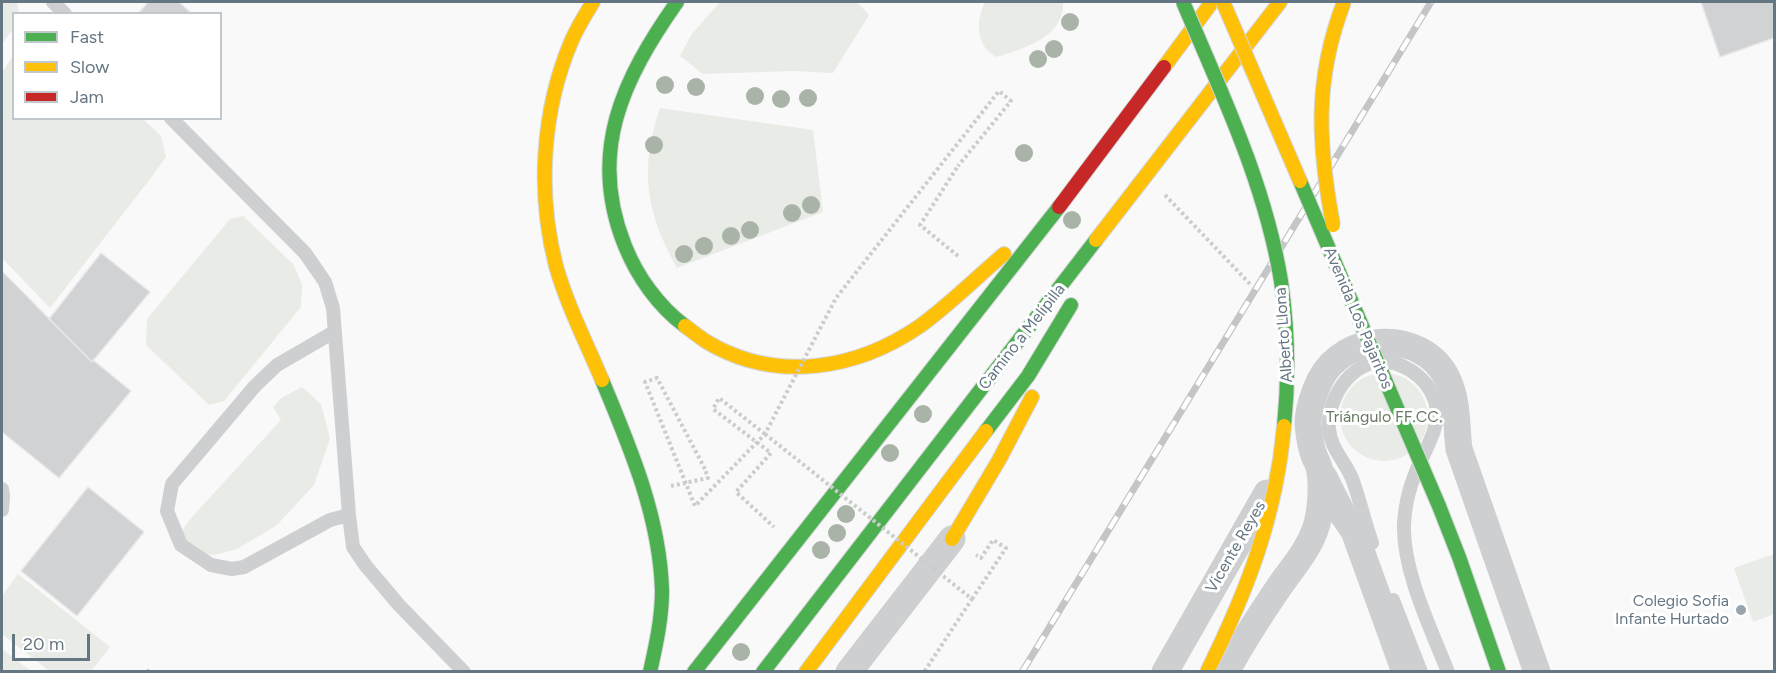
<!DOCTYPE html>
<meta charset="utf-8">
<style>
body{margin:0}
#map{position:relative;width:1776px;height:673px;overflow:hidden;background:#f9f9f9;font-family:Figtree,sans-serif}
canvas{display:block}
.frame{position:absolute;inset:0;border:3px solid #657683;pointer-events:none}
.legend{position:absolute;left:12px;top:12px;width:210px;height:108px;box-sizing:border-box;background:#fff;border:2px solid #c1c8cd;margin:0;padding:8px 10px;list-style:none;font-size:18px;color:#657683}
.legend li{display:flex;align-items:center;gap:12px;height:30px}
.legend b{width:30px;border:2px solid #c1c8cd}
.scale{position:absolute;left:12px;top:634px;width:78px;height:27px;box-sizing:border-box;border:3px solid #657683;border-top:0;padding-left:8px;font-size:18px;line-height:21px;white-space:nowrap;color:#657683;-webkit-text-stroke:4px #fff;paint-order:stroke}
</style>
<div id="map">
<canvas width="1776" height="673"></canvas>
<div class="frame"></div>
<ul class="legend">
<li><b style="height:8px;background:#4caf50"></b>Fast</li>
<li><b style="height:8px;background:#ffc107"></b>Slow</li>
<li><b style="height:8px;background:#c62828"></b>Jam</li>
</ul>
<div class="scale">20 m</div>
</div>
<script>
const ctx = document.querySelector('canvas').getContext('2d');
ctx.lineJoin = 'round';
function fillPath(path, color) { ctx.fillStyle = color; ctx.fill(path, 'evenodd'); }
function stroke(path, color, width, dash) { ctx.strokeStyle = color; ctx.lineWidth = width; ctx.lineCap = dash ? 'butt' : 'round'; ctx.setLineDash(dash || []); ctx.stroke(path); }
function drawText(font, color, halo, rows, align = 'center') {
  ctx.font = font + ' Figtree,sans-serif'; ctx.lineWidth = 6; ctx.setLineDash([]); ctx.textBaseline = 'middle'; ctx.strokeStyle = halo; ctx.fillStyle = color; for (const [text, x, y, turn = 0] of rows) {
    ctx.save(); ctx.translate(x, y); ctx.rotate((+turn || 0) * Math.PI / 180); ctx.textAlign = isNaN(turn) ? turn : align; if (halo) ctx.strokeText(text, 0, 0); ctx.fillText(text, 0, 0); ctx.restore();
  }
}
const green = new Path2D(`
 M2 2H17L19 13 14 14 13 29 2 44Z
 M720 2H857L869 15 833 73 793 71 703 74 680 56 691 35Z
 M985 2H1063C1065 37 1023 49 996 57 992 54 985 49 983 44 976 30 979 14 985 2Z
 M13 56 14 118 143 119 161 136 166 157 153 175 50 308 2 258V72Z
 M660 108 813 130 823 212 677 268C646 213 639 169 660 108Z
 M243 216 293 264 302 284 301 307 224 401 209 405 146 345 147 319 230 219Z
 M1340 417a44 44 0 1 1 88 0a44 44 0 1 1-88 0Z
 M302 387 321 404 330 439 314 485 277 525 237 549 214 555 187 552 181 532 192 517 281 420 273 407 281 398Z
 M1774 554V614L1753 622 1734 568Z
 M18 574 110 647 91 671H49L2 634V596Z
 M2 649 31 671H2Z`);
const building = new Path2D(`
 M148 2H179L192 14H138Z
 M1701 2H1774V38L1720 57Z
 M101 253 150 292 92 362 49 319Z
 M2 271 92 362 93 360 131 391 59 478 2 432Z
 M88 487 144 532 77 616 21 571Z`);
const path = new Path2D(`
 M1165 195 1251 285
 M958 256 920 225 958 166
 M765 434 719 398 713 409 771 453 736 492 774 527
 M671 486 708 478 705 469
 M972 599 1006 548 993 540 981 558 976 555
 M148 672 150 668`);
const lane = new Path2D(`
 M53 2 65 14
 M171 118 305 253 325 282 333 308 349 515 353 547 366 566 399 605 464 672
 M334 332 277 365 255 386 172 484 167 511 181 545 211 565 232 569 244 567 330 520 349 515
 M2 489 3 496 2 510
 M1372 543C1365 523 1360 501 1353 481 1347 463 1330 449 1329 428 1327 395 1356 354 1393 363 1399 364 1404 367 1410 370 1421 377 1431 388 1435 401 1443 426 1423 452 1415 474 1409 489 1405 507 1404 523 1402 570 1431 629 1448 672
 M1393 600 1421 672`);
const street = new Path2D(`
 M1324 477 1343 515 1354 531 1405 672
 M849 672 952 539
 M1165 672 1267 493
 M1226 672C1242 643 1260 615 1279 587 1292 568 1307 552 1315 530 1321 514 1323 484 1319 467 1318 463 1315 459 1314 455 1310 446 1309 433 1308 424 1308 410 1314 392 1320 380 1344 332 1422 328 1447 378 1458 400 1456 425 1459 449L1537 672`);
const fast = new Path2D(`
 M677 2C623 79 587 152 625 246 637 276 658 306 685 326
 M602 380C630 447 660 517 662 591 662 618 656 645 650 672
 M986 431 1028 376 1071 305
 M694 672 1059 207
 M763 672 1096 240`);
const slow = new Path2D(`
 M593 2C585 15 577 28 571 42 542 111 537 193 556 266 567 305 586 342 602 380
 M1164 67 1212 2
 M1096 240 1280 2
 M685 326C692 331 699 337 707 342 776 383 856 370 920 326 950 304 976 278 1004 254
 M952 539 999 460 1032 397
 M806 672 986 431`);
const jam = new Path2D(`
 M1059 207 1164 67`);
const rail = new Path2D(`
 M1022 672 1431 2`);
const pathBridge = new Path2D(`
 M765 434 972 599 924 672
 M705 469 657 378 645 382 695 506 765 434 836 298 999 91 1011 101 958 166`);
const fastBridge = new Path2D(`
 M1183 2C1221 92 1265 183 1281 281 1288 329 1289 378 1284 426
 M1300 181 1439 506 1459 557 1499 672`);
const slowBridge = new Path2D(`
 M1223 2 1300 181
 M1333 225C1318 144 1314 80 1344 2
 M1207 672C1247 591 1276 517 1284 426`);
const trees = [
 [1070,22],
 [1054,49],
 [1038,59],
 [665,85],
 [696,87],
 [755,96],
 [808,98],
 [781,99],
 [654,145],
 [1024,153],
 [811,205],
 [792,213],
 [1072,220],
 [750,230],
 [731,236],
 [704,246],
 [684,254],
 [923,414],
 [890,453],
 [846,514],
 [837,533],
 [821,550],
 [741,652]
];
const markers = [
 [1741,610,6,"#99a4ac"]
];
const streetNames = [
 ["Avenida Los Pajaritos",1358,318,67],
 ["Alberto Llona",1284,335,-94],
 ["Camino a Melipilla",1022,337,-52],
 ["Vicente Reyes",1236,547,-60]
];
const parkNames = [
 ["Triángulo FF.CC.",1384,417]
];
const poiNames = [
 ["Colegio Sofia",1729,601],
 ["Infante Hurtado",1729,619]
];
fillPath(green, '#e8ebe6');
fillPath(building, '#d0d2d3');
stroke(building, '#e8e8e8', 1.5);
stroke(fast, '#d5d6d7', 16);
stroke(slow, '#d5d6d7', 16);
stroke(jam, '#d5d6d7', 16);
stroke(path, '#cbcccd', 4, [3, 3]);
stroke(lane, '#cecfd0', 14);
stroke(street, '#cecfd0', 27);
stroke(fast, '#4caf50', 14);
stroke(slow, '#ffc107', 14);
stroke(jam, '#c62828', 14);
stroke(rail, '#c3c5c6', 7);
stroke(rail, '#fff', 4.5, [14]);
stroke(fastBridge, '#d5d6d7', 16, []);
stroke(slowBridge, '#d5d6d7', 16, []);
stroke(pathBridge, '#cbcccd', 4, [3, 3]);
stroke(fastBridge, '#4caf50', 14);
stroke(slowBridge, '#ffc107', 14);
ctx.fillStyle = '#a9b3a7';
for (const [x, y] of trees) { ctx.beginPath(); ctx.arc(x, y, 9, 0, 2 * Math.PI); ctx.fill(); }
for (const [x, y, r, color] of markers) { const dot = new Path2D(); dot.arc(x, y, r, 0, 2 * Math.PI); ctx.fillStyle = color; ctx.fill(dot); stroke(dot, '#fff', 2); }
drawText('16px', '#657683', '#fff', streetNames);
drawText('16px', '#687a64', '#fff', parkNames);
drawText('16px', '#657683', '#fff', poiNames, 'right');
</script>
